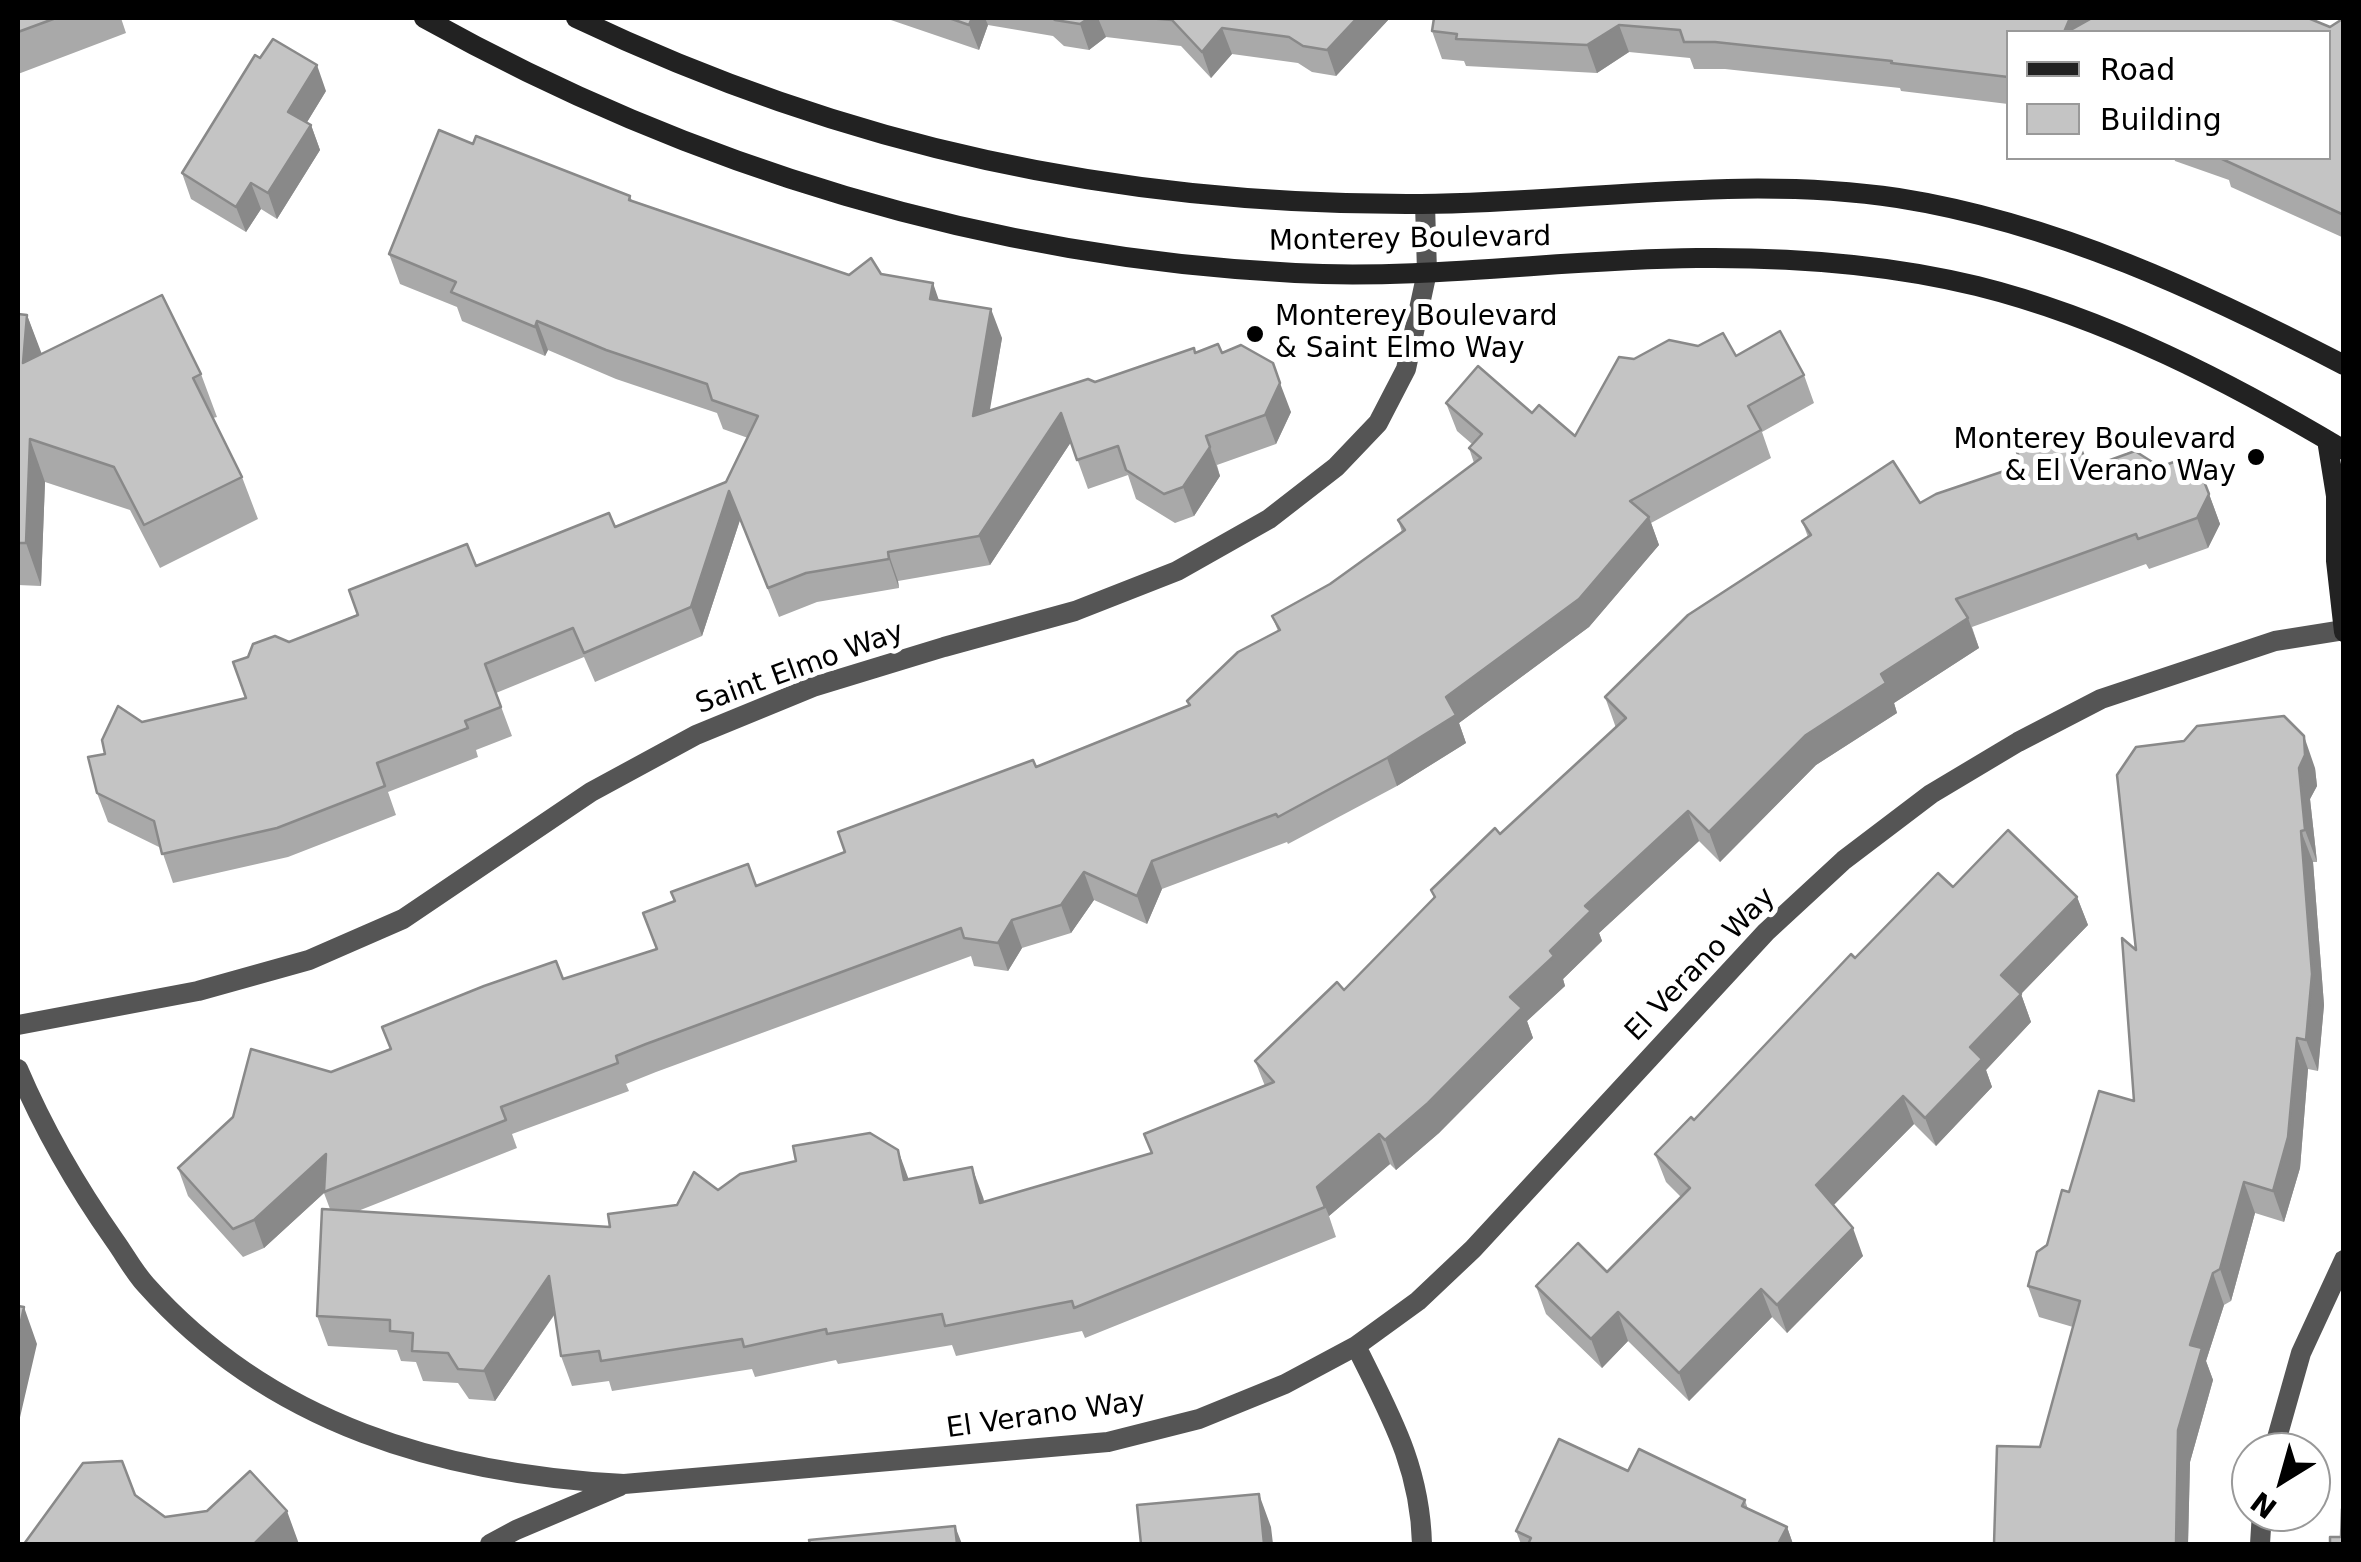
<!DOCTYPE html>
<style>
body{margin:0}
#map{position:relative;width:2361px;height:1562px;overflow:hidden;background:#fff;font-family:"DejaVu Sans",sans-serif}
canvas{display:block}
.frame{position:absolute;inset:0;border:20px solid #000;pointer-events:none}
.legend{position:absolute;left:2006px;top:30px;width:325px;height:130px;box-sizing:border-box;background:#fff;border:2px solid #999;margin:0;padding:12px 18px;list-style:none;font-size:30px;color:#000}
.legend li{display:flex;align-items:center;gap:20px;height:50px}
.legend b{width:50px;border:2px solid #999}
.north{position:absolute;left:2231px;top:1432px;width:100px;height:100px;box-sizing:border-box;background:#fff;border:2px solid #999;border-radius:50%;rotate:217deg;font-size:28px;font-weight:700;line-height:40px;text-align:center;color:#000}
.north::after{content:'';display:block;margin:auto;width:35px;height:45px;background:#000;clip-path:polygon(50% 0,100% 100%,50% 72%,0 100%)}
</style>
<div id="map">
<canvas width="2361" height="1562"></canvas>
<div class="frame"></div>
<ul class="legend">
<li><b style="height:12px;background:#222"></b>Road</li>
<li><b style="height:28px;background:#c4c4c4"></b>Building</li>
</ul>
<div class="north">N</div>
</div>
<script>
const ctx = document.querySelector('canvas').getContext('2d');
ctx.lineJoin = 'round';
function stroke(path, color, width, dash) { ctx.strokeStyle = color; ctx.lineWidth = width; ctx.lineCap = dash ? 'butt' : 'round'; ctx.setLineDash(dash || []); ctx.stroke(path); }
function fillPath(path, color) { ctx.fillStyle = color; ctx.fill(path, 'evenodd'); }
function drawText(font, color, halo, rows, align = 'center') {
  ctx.font = font + ' "DejaVu Sans",sans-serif'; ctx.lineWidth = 10; ctx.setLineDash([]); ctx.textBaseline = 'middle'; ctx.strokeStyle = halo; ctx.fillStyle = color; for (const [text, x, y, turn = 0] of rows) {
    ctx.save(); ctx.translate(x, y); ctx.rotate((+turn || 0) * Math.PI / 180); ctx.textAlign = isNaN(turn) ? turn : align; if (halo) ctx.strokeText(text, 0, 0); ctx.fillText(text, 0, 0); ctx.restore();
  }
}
const street = new Path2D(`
 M18 1025 198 991 309 960 403 919 591 792 696 735 813 687 944 647 1075 611 1177 571 1269 519 1336 467 1378 423 1406 369 1427 272 1425 204
 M18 1069C44 1130 77 1187 115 1241 125 1255 134 1272 146 1285 271 1425 442 1474 624 1484L1108 1442 1199 1419 1285 1384 1356 1346 1418 1301 1473 1249 1766 932 1844 860 1931 794 2018 742 2101 699 2275 641 2344 630
 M1356 1346C1390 1415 1420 1466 1422 1544
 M2273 1452 2301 1353 2344 1260
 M490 1544 516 1530 620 1486
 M2260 1544 2262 1512`);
const secondary = new Path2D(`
 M424 18C691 167 989 258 1295 273 1430 280 1563 259 1697 258 1790 257 1887 264 1977 286 2106 318 2230 382 2344 450
 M576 18C847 147 1119 206 1421 204 1580 203 1738 174 1898 198 2056 223 2203 292 2344 365
 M2327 440 2336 496V561L2344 632`);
const wall = new Path2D(`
 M18 18H121L126 33 18 74Z
 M885 18H1390L1336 76 1312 72 1298 63 1232 54 1211 78 1181 46 1106 37 1089 50 1064 46 1053 36 988 25 979 50Z
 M1434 18 2330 27 2344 18V238L2231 187 2229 180 2175 161 2174 158H2328L2008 32V104L1901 91 1900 88 1725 69H1694L1690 58 1629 52 1597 73 1466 66 1464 61 1442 59 1432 31Z
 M326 91 307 122 311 125 320 150 277 219 261 209 246 232 191 199 182 173Z
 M473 144 630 196 632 201 849 275 881 274 939 300 1002 338 989 411 1195 353H1222L1291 412 1276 444 1217 465 1220 476 1194 516 1175 523 1136 499 1128 475 1088 489 1071 442 990 565 898 581 899 588 817 602 779 617 740 520 702 636 595 682 584 657 496 693 512 736 476 750 478 757 388 792 396 815 288 857 173 883 161 848 108 822 97 793 105 754 246 698 289 642 476 566 615 527 726 482 748 438 723 429 717 413 616 379 548 350 545 356 462 321 457 307 400 284 389 254Z
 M18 314 27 315 41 354 201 374 217 417 213 418 242 477 258 519 160 568 130 510 45 482 41 586 18 585Z
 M1736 356 1804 375 1814 403 1762 432 1771 458 1651 523 1659 545 1589 627 1459 723 1466 743 1397 786 1288 844 1287 842 1162 889 1147 924 1094 900 1071 933 1022 948 1008 971 974 966 971 956 656 1072 626 1084 629 1091 512 1134 517 1148 358 1211 610 1227 718 1190 909 1179 983 1197 984 1202 1151 1153 1265 1086 1255 1061 1344 990 1434 898 1431 890 1500 834 1616 728 1605 697 1808 537 1802 521 1920 503 2088 468 2160 467 2209 494 2220 524 2208 548 2149 569 2146 564 1972 627 1979 648 1894 703 1897 713 1816 765 1720 862 1699 841 1599 933 1602 941 1563 979 1565 986 1527 1021 1533 1038 1439 1133 1396 1170 1390 1164 1329 1216 1336 1237 1085 1338 1082 1331 956 1356 952 1345 838 1364 836 1360 755 1377 752 1369 612 1391 609 1381 572 1386 561 1356 555 1314 495 1401 469 1399 458 1383 423 1381 416 1362 401 1361 397 1350 328 1346 317 1316 330 1209 324 1193 264 1248 243 1257 188 1196 178 1168 331 1072 563 979 656 949 674 901 671 892 756 886 845 852 1036 767 1189 705 1187 701 1278 631 1272 616 1330 584 1402 532 1398 520 1474 463 1469 448 1472 444 1457 431 1446 403 1532 413 1575 436 1634 359Z
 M2315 768 2317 786 2310 799 2317 862H2313L2324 1005 2318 1071 2308 1069 2300 1168 2284 1222 2255 1213 2231 1301 2224 1305 2206 1361 2213 1380 2190 1462 2188 1544H1994L2040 1447 2073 1327 2039 1317 2028 1286 2069 1192 2134 1101 2136 950Z
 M1953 887 2077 897 2088 925 2021 994 2031 1022 1986 1070 1992 1087 1936 1146 1914 1124 1833 1205 1863 1256 1787 1333 1772 1317 1689 1401 1628 1341 1602 1368 1546 1314 1536 1286 1607 1272 1681 1197 1666 1182 1655 1154 1694 1120 1855 958Z
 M1628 1471 1745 1500 1748 1509 1787 1527 1793 1544H1521L1516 1531Z`);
const shadedWall = new Path2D(`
 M972 18H985L988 25 979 50 969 25Z
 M1089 18H1098L1106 37 1089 50 1080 24Z
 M1357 18H1390L1336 76 1327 50Z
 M2070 18H2091L2085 32H2064Z
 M1619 25 1629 52 1597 73 1587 45Z
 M1222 28 1232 54 1211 78 1202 52Z
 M317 65 326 91 298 137 288 112Z
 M311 125 320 150 277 219 268 193Z
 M251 183 261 209 246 232 236 207Z
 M933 283 943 312 930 299Z
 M991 309 1002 338 984 445 973 416Z
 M27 315 43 357 23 363Z
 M537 321 548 350 545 356 535 327Z
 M1280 383 1291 412 1276 444 1265 415Z
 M1061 413 1071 442 990 565 979 536Z
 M1206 436 1220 476 1194 516 1183 487Z
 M30 439 45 482 41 586 26 543Z
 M729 491 740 520 702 636 691 607Z
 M2209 494 2220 524 2208 548 2197 518Z
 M1649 517 1659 545 1589 627 1459 723 1466 743 1397 786 1387 758 1446 697Z
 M888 552 898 581 899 588 889 559Z
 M1968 618 1979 648 1894 703 1897 713 1816 765 1720 862 1709 832 1806 735 1881 674Z
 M2304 736 2315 768 2317 786 2310 799 2317 862 2305 830 2299 768Z
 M1688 811 1699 841 1599 933 1602 941 1563 979 1565 986 1527 1021 1533 1038 1439 1133 1396 1170 1385 1140 1550 951 1585 906Z
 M2301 831 2313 862 2324 1005 2318 1071 2306 1040Z
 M1152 861 1162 889 1147 924 1137 896Z
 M1084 872 1094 900 1071 933 1061 905Z
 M2077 897 2088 925 2021 994 2031 1022 1986 1070 1992 1087 1936 1146 1925 1118 1970 1047 2001 975Z
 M1012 920 1022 948 1008 971 998 943Z
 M2297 1038 2308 1069 2300 1168 2284 1222 2273 1191Z
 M1903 1096 1914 1124 1826 1213 1816 1185Z
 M1379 1134 1390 1164 1329 1216 1317 1187Z
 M898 1150 909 1180H904Z
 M326 1154 336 1182 264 1248 254 1220Z
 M972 1167 983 1197 991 1233 980 1203Z
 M2244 1182 2255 1213 2231 1301 2220 1269Z
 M1853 1228 1863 1256 1787 1333 1777 1305Z
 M2213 1273 2224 1305 2206 1361 2213 1380 2190 1462 2188 1544H2176L2178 1430 2190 1345Z
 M549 1276 560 1306 495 1401 484 1371Z
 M1761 1289 1772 1317 1689 1401 1679 1373Z
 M24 1307 37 1344 18 1426V1335Z
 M1618 1312 1628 1341 1602 1368 1591 1339Z
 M1259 1494 1271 1527 1273 1544H1264Z
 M287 1511 299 1544H254Z
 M955 1526 962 1544H957Z
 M1787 1527 1793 1544H1778Z`);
const building = new Path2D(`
 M18 18H56L18 32Z
 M949 18H972L969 25Z
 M1052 18H1089L1080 24 1055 20Z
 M1147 18H1357L1327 50 1303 46 1289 37 1222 28 1202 52 1172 20Z
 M1434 18H2070L2064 32H2008V77L1891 63 1892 61 1715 42H1684L1680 30 1619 25 1587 45 1456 39 1457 34 1432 31Z
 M2092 18H2308L2330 27 2344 18V215L2222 159V158H2328V32H2067Z
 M273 39 317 65 288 112 311 125 268 193 251 183 236 207 182 173 255 55 260 58Z
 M439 130 473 144 476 136 630 196 629 200 849 275 871 258 881 274 933 283 930 299 991 309 973 416 1088 379 1095 382 1194 348 1195 353 1218 344 1222 353 1241 345 1273 363 1280 383 1265 415 1206 436 1210 447 1183 487 1164 494 1126 470 1118 446 1077 460 1061 413 979 536 888 552 889 559 806 573 768 588 729 491 691 607 584 653 573 628 485 664 501 707 465 721 468 728 377 763 385 786 277 828 162 854 154 821 97 793 88 757 105 754 102 740 118 706 142 722 246 698 233 662 248 657 253 644 275 636 289 642 358 615 349 590 467 544 476 566 609 513 615 527 726 482 758 416 712 400 707 384 606 350 537 321 535 327 451 292 456 282 389 254Z
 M162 295 201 374 193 378 242 477 144 525 114 467 30 439 26 543H18V314L27 315 23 363Z
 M1780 331 1804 375 1748 406 1761 430 1630 501 1649 517 1579 599 1446 697 1456 715 1387 758 1278 817 1276 814 1152 861 1137 896 1084 872 1061 905 1012 920 998 943 964 938 961 928 646 1044 616 1056 618 1063 501 1107 506 1120 324 1192 326 1154 254 1220 233 1229 178 1168 233 1117 251 1049 331 1072 391 1049 382 1027 484 986 556 961 563 979 657 949 643 913 675 901 671 892 748 864 756 886 845 852 838 832 1033 760 1036 767 1190 705 1187 701 1238 652 1280 630 1272 616 1330 584 1405 530 1398 520 1481 458 1469 448 1482 434 1446 403 1478 366 1532 413 1539 405 1575 436 1619 357 1634 359 1669 340 1698 346 1723 333 1736 356Z
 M2075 432 2088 468 2135 451 2160 467 2182 459 2200 471 2209 494 2197 518 2138 539 2136 534 1956 599 1968 618 1881 674 1886 683 1806 735 1709 832 1688 811 1585 906 1591 911 1550 951 1554 956 1510 997 1522 1008 1428 1103 1385 1140 1379 1134 1317 1187 1325 1207 1074 1308 1072 1301 945 1326 942 1314 827 1334 826 1329 744 1347 742 1339 601 1361 599 1351 561 1356 549 1276 484 1371 458 1369 448 1353 412 1351 413 1333 390 1331V1320L317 1316 322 1209 610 1227 608 1214 677 1205 694 1172 718 1190 740 1174 796 1161 793 1146 870 1133 898 1150 904 1180 972 1167 980 1203 1152 1153 1144 1134 1274 1082 1255 1061 1337 982 1344 990 1435 897 1431 890 1495 828 1500 834 1626 718 1605 697 1688 615 1811 535 1802 521 1893 461 1920 503 1936 494 2022 465 2017 452Z
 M2284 716 2304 736 2305 755 2299 768 2305 830 2301 831 2312 974 2306 1040 2297 1038 2288 1137 2273 1191 2244 1182 2220 1269 2213 1273 2190 1345 2202 1348 2178 1430 2176 1544H1994L1997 1446 2040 1447 2080 1301 2028 1286 2037 1252 2047 1245 2062 1190 2069 1192 2099 1091 2134 1101 2122 938 2136 950 2117 775 2136 747 2184 741 2197 726Z
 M2008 830 2077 897 2001 975 2021 994 1970 1047 1982 1059 1925 1118 1903 1096 1816 1185 1853 1228 1777 1305 1761 1289 1679 1373 1618 1312 1591 1339 1536 1286 1578 1243 1607 1272 1690 1188 1655 1154 1691 1117 1694 1120 1851 954 1855 958 1938 873 1953 887Z
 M18 1306 24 1307 18 1335Z
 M1559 1439 1628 1471 1639 1449 1745 1500 1742 1506 1787 1527 1778 1544H1528L1531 1538 1516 1531Z
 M122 1461 135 1495 165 1517 207 1511 250 1471 287 1511 254 1544H24L83 1463Z
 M1259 1494 1264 1544H1141L1137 1505Z
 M2342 1509 2344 1544H2330V1537H2341Z
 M955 1526 957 1544H810L809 1540Z`);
const markers = [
 [1255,334,10,"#000"],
 [2256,457,10,"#000"]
];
const streetNames = [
 ["Monterey Boulevard",1410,240,-1],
 ["Saint Elmo Way",800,669,-20],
 ["El Verano Way",1701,965,-46],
 ["El Verano Way",1046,1416,-8]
];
const poiNames = [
 ["Monterey Boulevard",1275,318],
 ["& Saint Elmo Way",1275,350],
 ["Monterey Boulevard",2236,441,"right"],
 ["& El Verano Way",2236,473,"right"]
];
stroke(street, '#555', 20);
stroke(secondary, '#222', 20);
fillPath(wall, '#a9a9a9');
fillPath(shadedWall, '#898989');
fillPath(building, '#c4c4c4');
stroke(building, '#898989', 2.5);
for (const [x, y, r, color] of markers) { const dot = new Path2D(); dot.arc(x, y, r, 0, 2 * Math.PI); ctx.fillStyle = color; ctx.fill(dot); stroke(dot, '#fff', 4); }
drawText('28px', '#000', '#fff', streetNames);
drawText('28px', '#000', '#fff', poiNames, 'left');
</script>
